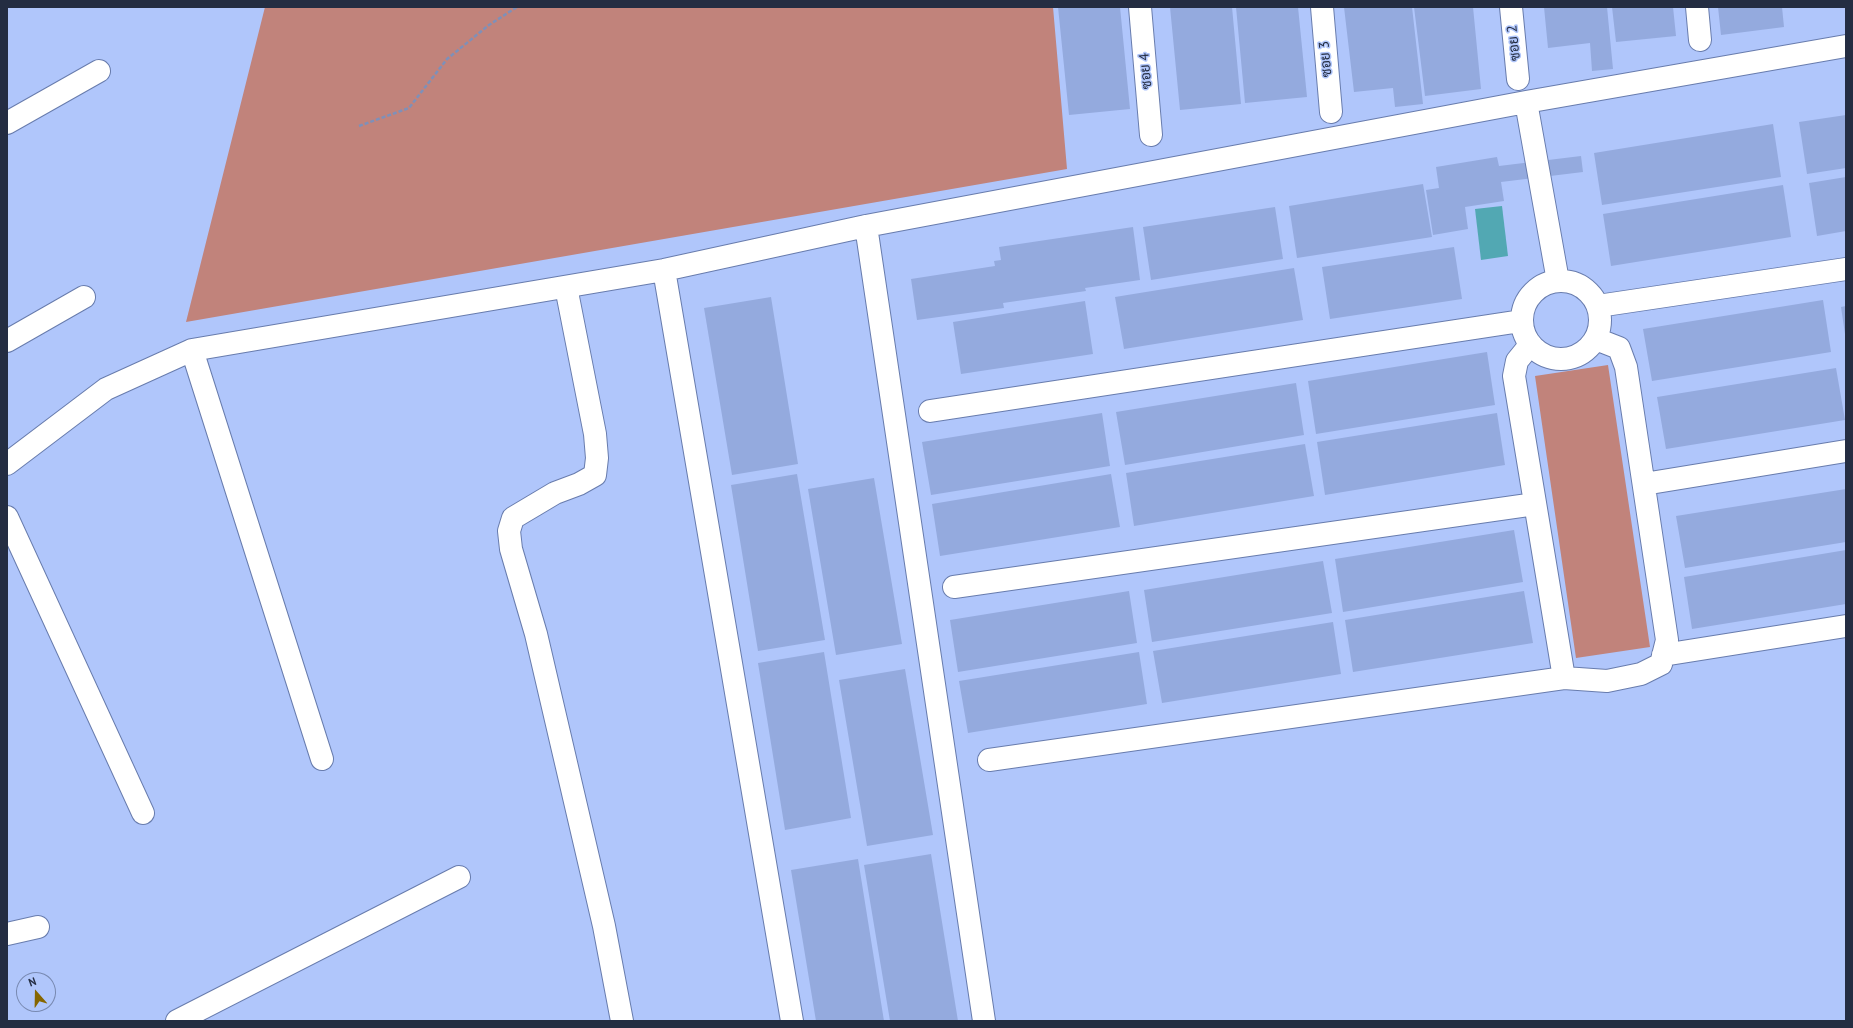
<!DOCTYPE html>
<meta charset="utf-8">
<style>
body{margin:0}
#map{position:relative;width:1853px;height:1028px;overflow:hidden;background:#b0c6fb;font-family:"PT Sans",sans-serif}
canvas{display:block}
.frame{position:absolute;inset:0;border:8px solid #242d42;pointer-events:none}
.north{position:absolute;left:16px;top:972px;width:40px;height:40px;box-sizing:border-box;background:#b0c6fb;border:1px solid #7889b1;border-radius:50%;rotate:340deg;font-size:11px;font-weight:700;line-height:16px;text-align:center;color:#242d42}
.north::after{content:'';display:block;margin:auto;width:14px;height:18px;background:#866600;clip-path:polygon(50% 0,100% 100%,50% 72%,0 100%)}
</style>
<div id="map">
<canvas width="1853" height="1028"></canvas>
<div class="frame"></div>
<div class="north">N</div>
</div>
<script>
const ctx = document.querySelector('canvas').getContext('2d');
ctx.lineJoin = 'round';
function fillPath(path, color) { ctx.fillStyle = color; ctx.fill(path, 'evenodd'); }
function stroke(path, color, width, dash) { ctx.strokeStyle = color; ctx.lineWidth = width; ctx.lineCap = dash ? 'butt' : 'round'; ctx.setLineDash(dash || []); ctx.stroke(path); }
function drawText(font, color, halo, rows, align = 'center') {
  ctx.font = font + ' "PT Sans",Sarabun,sans-serif'; ctx.lineWidth = 3; ctx.setLineDash([]); ctx.textBaseline = 'middle'; ctx.strokeStyle = halo; ctx.fillStyle = color; for (const [text, x, y, turn = 0] of rows) {
    ctx.save(); ctx.translate(x, y); ctx.rotate((+turn || 0) * Math.PI / 180); ctx.textAlign = isNaN(turn) ? turn : align; if (halo) ctx.strokeText(text, 0, 0); ctx.fillText(text, 0, 0); ctx.restore();
  }
}
const green = new Path2D(`
 M265 7H1053L1067 169 186 322Z
 M1608 365 1650 647 1576 658 1535 376Z`);
const water = new Path2D(`
 M1502 206 1508 256 1481 260 1475 209Z`);
const building = new Path2D(`
 M1058 7H1120L1130 109 1069 115Z
 M1170 7H1232L1241 104 1180 110Z
 M1236 7H1298L1307 97 1245 103Z
 M1344 7H1412L1423 104 1395 107 1393 88 1354 92Z
 M1414 7H1473L1481 89 1425 96Z
 M1544 7H1607L1613 69 1592 71 1590 43 1548 48Z
 M1612 7H1673L1676 36 1616 42Z
 M1718 7H1782L1784 27 1721 35Z
 M1846 115V168L1807 174 1799 122Z
 M1773 124 1781 177 1602 205 1594 153Z
 M1581 156 1583 172 1501 182 1504 201 1465 207 1468 229 1433 235 1426 190 1439 188 1436 167 1497 157 1499 166Z
 M1846 177V231L1817 236 1809 183Z
 M1423 184 1432 237 1297 258 1289 206Z
 M1783 185 1791 237 1611 266 1603 214Z
 M1275 207 1283 259 1151 280 1143 227Z
 M1133 227 1140 280 1085 288 1086 291 1003 303 1004 308 917 320 911 279 995 266 994 261 1001 260 999 247Z
 M1454 247 1462 299 1330 319 1322 267Z
 M1294 268 1303 320 1124 349 1115 297Z
 M771 297 798 464 732 475 704 308Z
 M1823 300 1831 352 1652 381 1643 329Z
 M1085 301 1093 354 961 374 953 322Z
 M1846 306V334H1845L1841 307Z
 M1487 352 1495 405 1316 434 1308 381Z
 M1836 368 1845 420 1666 449 1657 397Z
 M1296 383 1304 435 1125 465 1116 412Z
 M1102 413 1110 466 931 495 922 442Z
 M1497 413 1505 465 1325 495 1317 442Z
 M1305 444 1314 496 1134 526 1126 473Z
 M797 474 825 640 758 651 731 485Z
 M1111 474 1120 527 940 556 932 504Z
 M874 478 902 644 836 655 808 489Z
 M1846 489V542L1685 568 1676 516Z
 M1514 530 1523 582 1343 612 1335 559Z
 M1846 550V604L1692 629 1684 577Z
 M1323 561 1332 613 1152 642 1144 590Z
 M1129 591 1137 643 958 672 950 620Z
 M1524 591 1533 643 1353 672 1345 620Z
 M1333 622 1341 674 1162 703 1153 651Z
 M824 652 851 818 785 830 758 663Z
 M1139 652 1147 704 968 733 959 681Z
 M905 669 933 835 867 846 839 680Z
 M931 854 958 1021H890L864 865Z
 M858 859 884 1021H816L791 870Z`);
const path = new Path2D(`
 M359 126 409 108 447 59 489 25 517 7`);
const minor = new Path2D(`
 M1140 7 1151 135
 M1322 7 1331 112
 M1511 7 1518 79
 M1697 7 1700 40
 M1526 102 1558 281
 M7 123 99 71
 M866 226 984 1021
 M664 270 792 1021
 M1522 320a39 39 0 1 1 78 0a39 39 0 1 1-78 0Z
 M566 287 595 434 597 458 595 475 579 484 555 493 513 518 509 531 511 549 536 634 604 926 622 1021
 M1598 306 1846 269
 M7 341 84 297
 M1530 345 1517 361 1514 376 1564 678
 M192 350 322 759
 M930 411 1521 321
 M7 464 106 389 192 350 664 270 866 226 1526 102 1846 46
 M1644 484 1846 451
 M7 517 143 813
 M954 587 1535 504
 M1663 655 1846 626
 M989 760 1564 678 1607 681 1641 674 1661 664 1667 640 1626 367 1619 348 1596 339
 M7 934 38 927
 M177 1021 459 877`);
const streetNames = [
 ["ซอย 2",1514,43,-96],
 ["ซอย 3",1326,59,-95],
 ["ซอย 4",1146,71,-95]
];
fillPath(green, '#c1837b');
fillPath(water, '#52a8b3');
fillPath(building, '#94aade');
stroke(minor, '#687cad', 24);
stroke(path, '#7e90b9', 2.5, [4, 2]);
stroke(minor, '#fff', 22);
drawText('14px', '#242d42', '#b0c6fb', streetNames);
</script>
